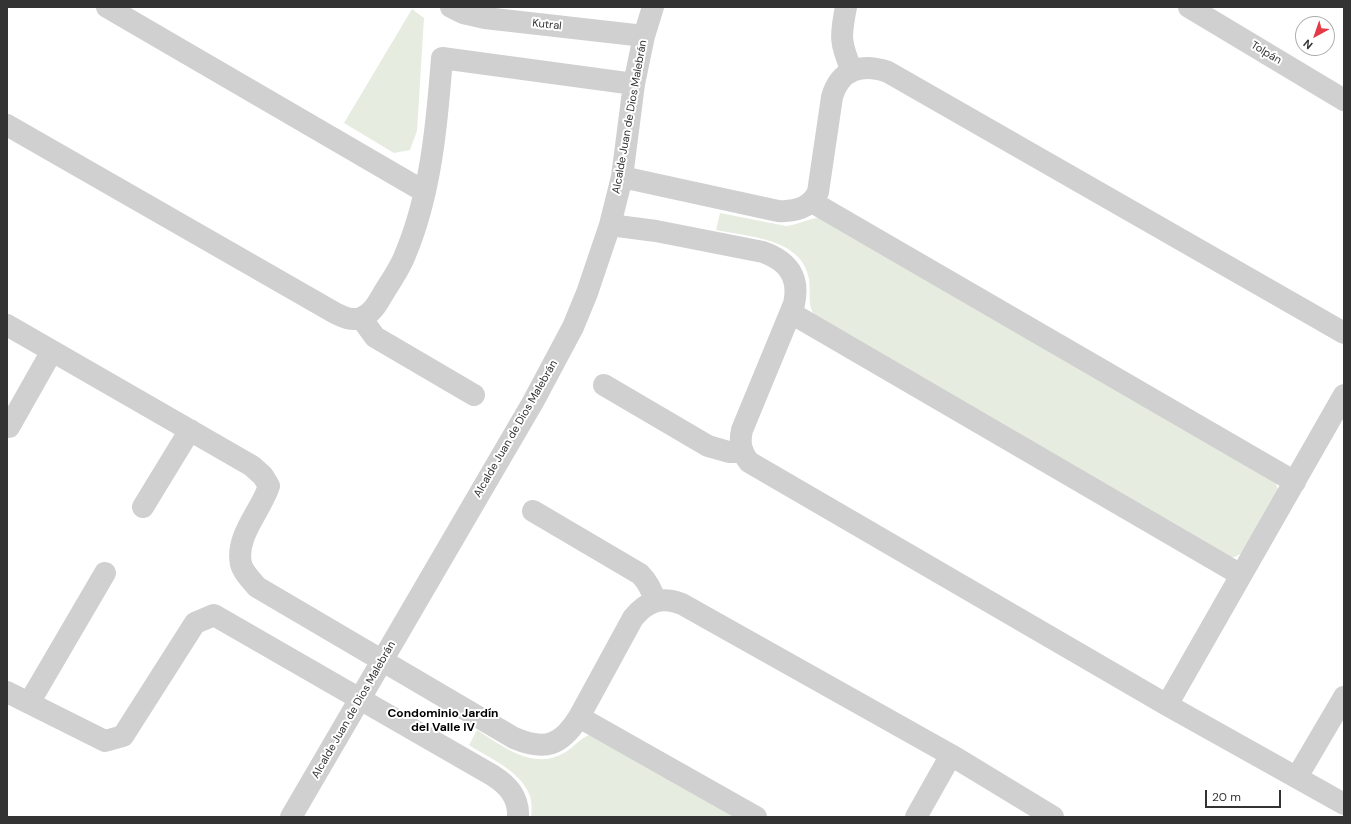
<!DOCTYPE html>
<meta charset="utf-8">
<style>
body{margin:0}
#map{position:relative;width:1351px;height:824px;overflow:hidden;background:#fff;font-family:"DM Sans",sans-serif}
canvas{display:block}
.frame{position:absolute;inset:0;border:8px solid #333;pointer-events:none}
.north{position:absolute;left:1295px;top:16px;width:40px;height:40px;box-sizing:border-box;background:#fff;border:1px solid #adadad;border-radius:50%;rotate:220deg;font-size:11px;font-weight:700;line-height:16px;text-align:center;color:#333}
.north::after{content:'';display:block;margin:auto;width:14px;height:18px;background:#e63946;clip-path:polygon(50% 0,100% 100%,50% 72%,0 100%)}
.scale{position:absolute;left:1205px;top:790px;width:76px;height:18px;box-sizing:border-box;border:2px solid #333;border-top:0;padding-left:5px;font-size:12px;line-height:14px;white-space:nowrap;color:#333;-webkit-text-stroke:3px #fff;paint-order:stroke}
</style>
<div id="map">
<canvas width="1351" height="824"></canvas>
<div class="frame"></div>
<div class="north">N</div>
<div class="scale">20 m</div>
</div>
<script>
const ctx = document.querySelector('canvas').getContext('2d');
ctx.lineJoin = 'round';
function fillPath(path, color) { ctx.fillStyle = color; ctx.fill(path, 'evenodd'); }
function stroke(path, color, width, dash) { ctx.strokeStyle = color; ctx.lineWidth = width; ctx.lineCap = dash ? 'butt' : 'round'; ctx.setLineDash(dash || []); ctx.stroke(path); }
function drawText(font, color, halo, rows, align = 'center') {
  ctx.font = font + ' "DM Sans",sans-serif'; ctx.lineWidth = 4; ctx.setLineDash([]); ctx.textBaseline = 'middle'; ctx.strokeStyle = halo; ctx.fillStyle = color; for (const [text, x, y, turn = 0] of rows) {
    ctx.save(); ctx.translate(x, y); ctx.rotate((+turn || 0) * Math.PI / 180); ctx.textAlign = isNaN(turn) ? turn : align; if (halo) ctx.strokeText(text, 0, 0); ctx.fillText(text, 0, 0); ctx.restore();
  }
}
const green = new Path2D(`
 M412 9 424 18 417 131 410 150 394 153 344 123Z
 M720 213 786 226C797 225 807 219 818 218L1275 480 1278 490 1242 553 1235 557H1231L814 315C807 303 811 292 809 279 802 238 749 237 716 230Z
 M477 730C503 746 533 771 564 753 573 748 579 739 589 735L740 817H531C532 810 532 803 530 796 521 771 489 758 469 745Z`);
const street = new Path2D(`
 M107 7 425 192
 M451 7 463 13 485 18 644 36
 M846 7C840 37 840 43 852 71
 M1189 7 1344 100
 M7 125 335 313C343 317 351 321 361 318 374 313 379 300 386 289 393 278 401 266 405 255 431 194 437 123 442 58L634 84
 M622 177 778 211C794 212 811 208 818 192L832 97C840 69 862 63 888 72L1344 333
 M812 202 1295 482
 M610 225 656 231 763 252C788 261 800 277 794 304L742 430C739 443 741 452 749 462L1167 705 1344 804
 M791 313 1241 575
 M361 318 375 337 474 395
 M7 325 252 466 263 476 269 486C261 511 235 536 241 564 243 572 251 580 257 587L514 738C545 751 561 746 579 717L633 618C647 601 661 596 682 604L951 755 1053 817
 M604 385 708 446 729 452H742
 M9 427 52 351
 M143 507 190 430
 M533 511 640 574C648 582 652 590 655 601
 M7 692 105 741 123 736 195 623 214 615 492 775C508 785 519 797 518 817
 M29 703 105 573
 M1167 705 1344 395
 M579 717 756 817
 M1297 777 1344 697
 M291 817 533 402 573 327 587 293 610 225 622 177 634 84 644 36 653 7
 M916 817 951 755`);
const streetNames = [
 ["Kutral",547,25,6],
 ["Tolpán",1266,53,31],
 ["Alcalde Juan de Dios Malebrán",630,117,-80],
 ["Alcalde Juan de Dios Malebrán",516,429,-60],
 ["Alcalde Juan de Dios Malebrán",354,710,-60]
];
const neighbourhoodNames = [
 ["Condominio Jardín",443,714],
 ["del Valle IV",443,728]
];
fillPath(green, '#e6ecdf');
stroke(street, '#d0d0d0', 22);
drawText('11px', '#333', '#fff', streetNames);
drawText('bold 12px', '#000', '#fff', neighbourhoodNames);
</script>
